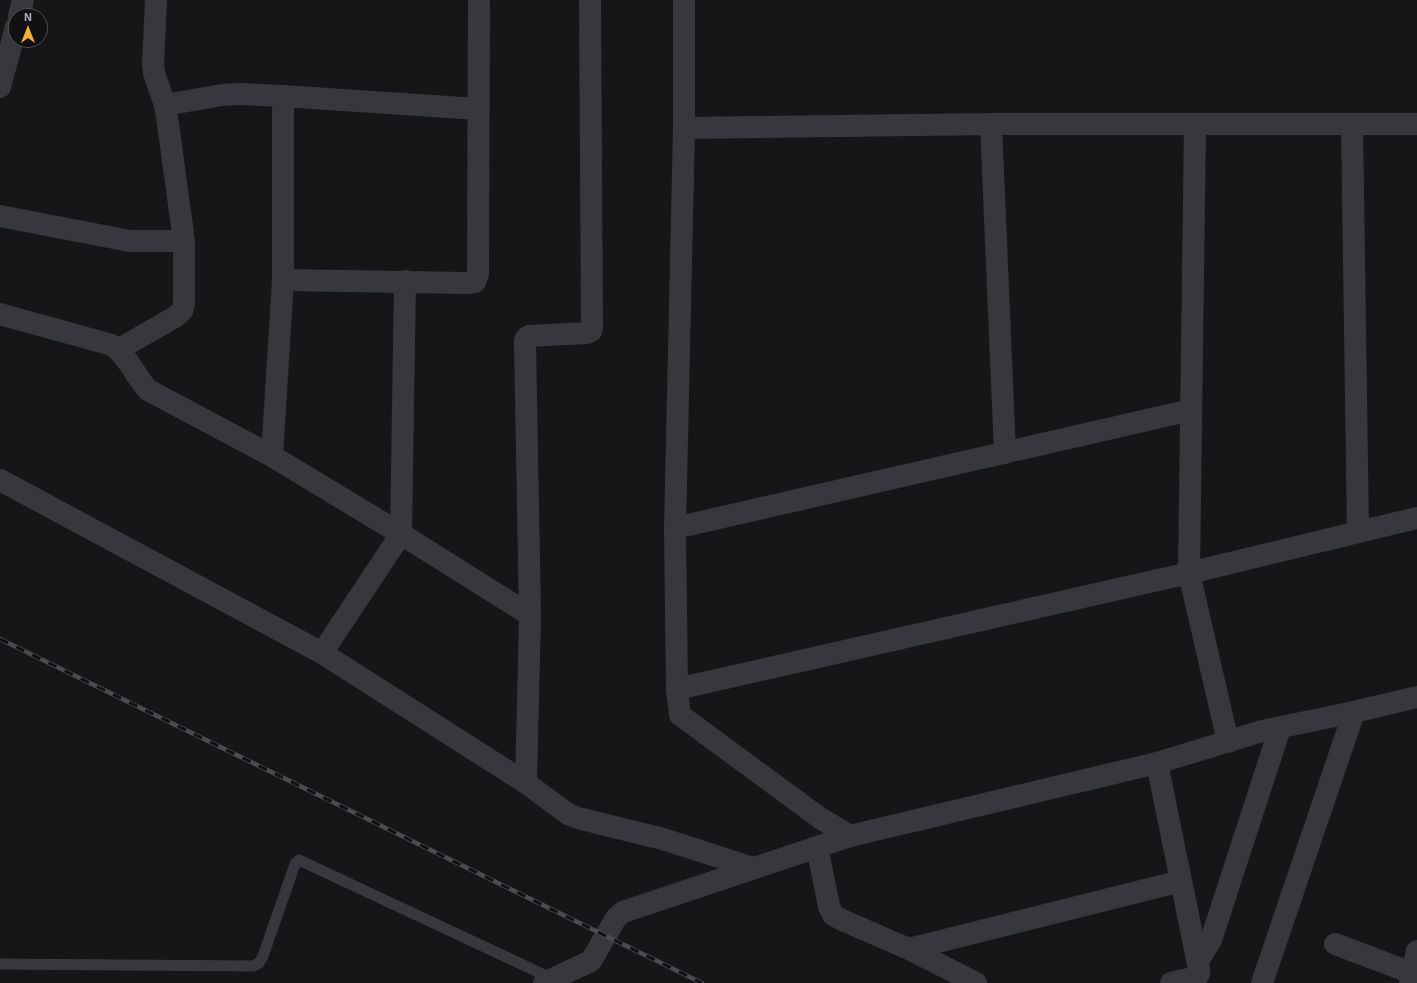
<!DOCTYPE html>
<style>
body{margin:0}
#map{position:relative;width:1417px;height:983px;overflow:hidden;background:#161618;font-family:"Exo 2",sans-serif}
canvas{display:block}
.north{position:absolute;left:8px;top:8px;width:40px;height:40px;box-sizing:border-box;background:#111113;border:1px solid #4d4f55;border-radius:50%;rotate:0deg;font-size:11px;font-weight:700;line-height:16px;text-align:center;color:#a8adb8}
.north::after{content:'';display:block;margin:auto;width:14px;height:18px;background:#f2b134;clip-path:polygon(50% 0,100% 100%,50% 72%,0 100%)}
</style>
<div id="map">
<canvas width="1417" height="983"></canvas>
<div class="north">N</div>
</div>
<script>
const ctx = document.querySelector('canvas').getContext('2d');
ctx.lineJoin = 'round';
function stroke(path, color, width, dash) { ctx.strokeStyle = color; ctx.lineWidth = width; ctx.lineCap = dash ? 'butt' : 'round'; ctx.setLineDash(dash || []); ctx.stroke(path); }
const service = new Path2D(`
 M0 964 253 966 259 963 263 956 295 864 299 860 553 979`);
const minor = new Path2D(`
 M684 0V128L675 528 677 689 680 715 820 818 850 836
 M19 16 23 0
 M0 87 16 27
 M165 105 222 95 239 94 283 96 478 109
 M991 124 1005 453
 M1195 124 1189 573 1228 742
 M1352 124 1358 532
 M684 128 991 124H1417
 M0 216 130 241H184
 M283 280 467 283 475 282 478 274 479 0
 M0 314 112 345C128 356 135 376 148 390L272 456 401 534 530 615
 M119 349 175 317 182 311 184 304V241L168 124 165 105 154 73 153 64 156 0
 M272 456 283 280V96
 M0 480 322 653 526 783 568 814 578 818 663 839 753 868
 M675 528 1191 410
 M322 653 401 534 405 281
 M677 689 1189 573 1417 518
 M1157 763 1199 969V974L1197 977 1171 983
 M526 783 530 615 525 341 526 338 529 336 587 333 591 331 592 327 590 0
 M817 847 829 906 833 915 842 920 909 949 976 983
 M1335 944 1412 973
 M909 949 1181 881
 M1198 961 1211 940 1280 728
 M544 983 591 961 616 918 623 912 850 836 1157 763 1262 731 1354 712 1417 697
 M1262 983 1354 712
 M1410 983 1417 951`);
const rail = new Path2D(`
 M0 639 702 983`);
stroke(service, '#37383d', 11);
stroke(minor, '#37383d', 22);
stroke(rail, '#4a4c52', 4.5);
stroke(rail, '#111113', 3, [9]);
</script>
